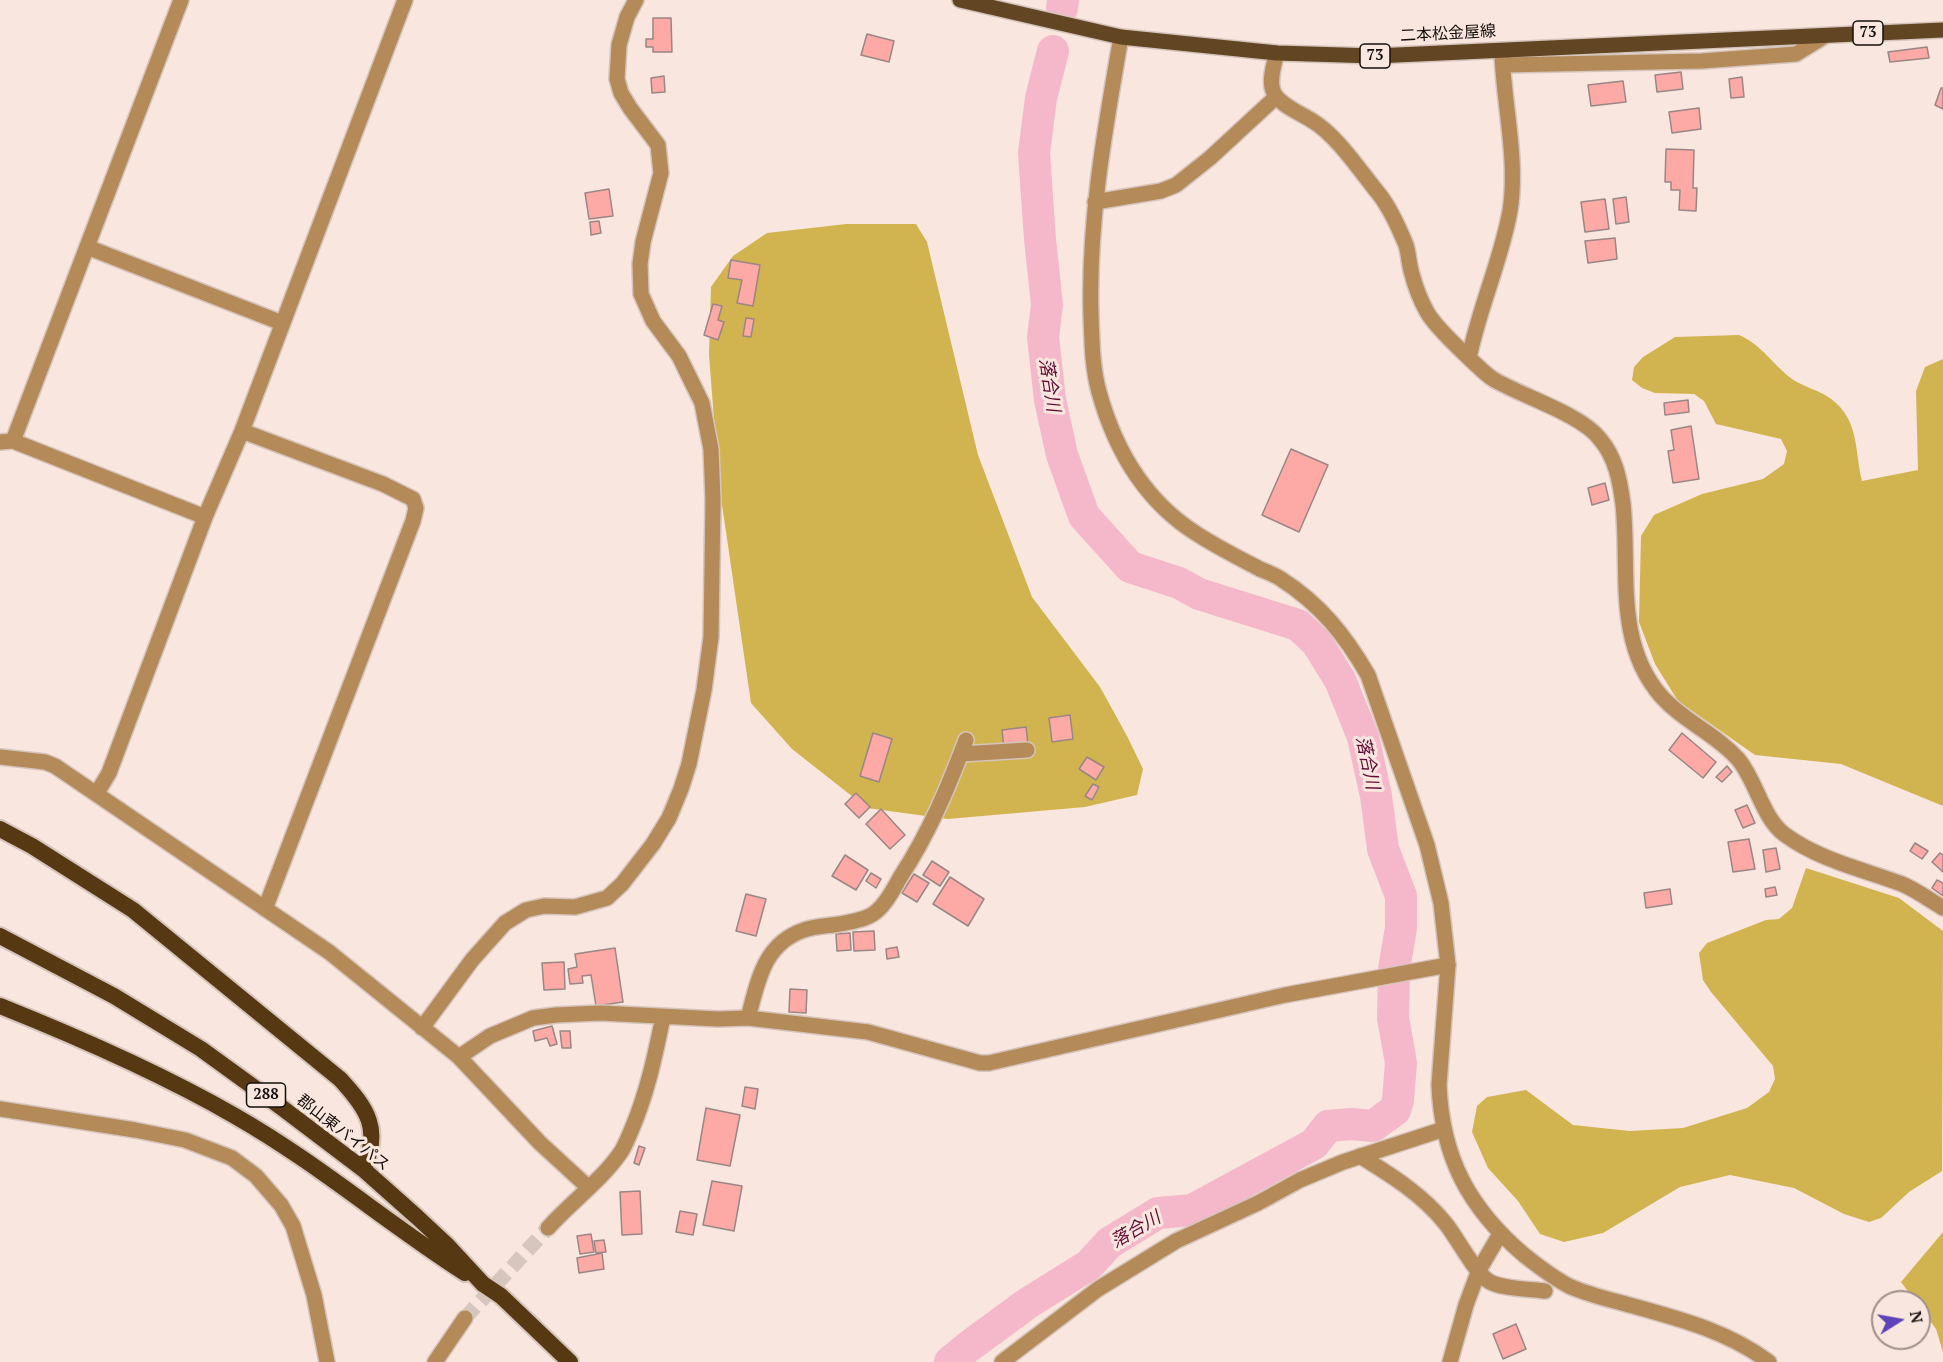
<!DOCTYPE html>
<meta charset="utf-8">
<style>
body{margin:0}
#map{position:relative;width:1943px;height:1362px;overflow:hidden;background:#f9e6de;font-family:"PT Serif",serif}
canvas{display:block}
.north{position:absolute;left:1871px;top:1290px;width:60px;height:60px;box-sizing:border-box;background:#f9e6de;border:2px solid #9e908a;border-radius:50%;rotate:79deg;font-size:16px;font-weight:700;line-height:24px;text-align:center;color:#150f0c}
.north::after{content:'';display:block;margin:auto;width:21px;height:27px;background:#5e43bb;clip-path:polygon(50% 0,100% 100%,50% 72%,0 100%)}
</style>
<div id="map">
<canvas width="1943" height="1362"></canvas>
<div class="north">N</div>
</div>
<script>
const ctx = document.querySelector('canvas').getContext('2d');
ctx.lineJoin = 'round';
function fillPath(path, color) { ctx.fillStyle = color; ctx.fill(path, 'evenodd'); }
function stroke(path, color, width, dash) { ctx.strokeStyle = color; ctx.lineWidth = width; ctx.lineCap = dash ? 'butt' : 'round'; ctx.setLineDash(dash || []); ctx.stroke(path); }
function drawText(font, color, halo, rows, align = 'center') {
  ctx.font = font + ' "PT Serif","Noto Sans JP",serif'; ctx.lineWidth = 6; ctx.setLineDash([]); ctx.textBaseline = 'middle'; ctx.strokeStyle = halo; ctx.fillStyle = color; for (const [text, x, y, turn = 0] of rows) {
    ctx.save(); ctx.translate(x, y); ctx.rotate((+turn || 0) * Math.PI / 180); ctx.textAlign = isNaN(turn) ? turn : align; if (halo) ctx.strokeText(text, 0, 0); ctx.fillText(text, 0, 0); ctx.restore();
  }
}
const forest = new Path2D(`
 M846 224H916L927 242 978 455 1032 597 1100 687 1127 736 1143 769 1137 795 1085 807 948 819 867 808 792 749 751 703 719 484 709 355 711 287 733 256 767 233Z
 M1739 335C1761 344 1773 365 1792 379 1802 386 1815 389 1825 395 1860 416 1854 447 1862 481L1918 470 1916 391 1925 367 1943 359V806L1841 764 1755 755 1678 701 1655 664 1639 622 1641 536 1654 515 1702 494 1763 479 1784 464 1787 451 1781 439 1716 424 1704 401 1694 394 1655 393 1642 388 1632 380 1634 367 1643 357 1675 337Z
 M1806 868 1899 898 1943 931 1942 1171 1909 1192 1881 1218 1869 1222 1844 1214 1794 1188 1730 1175 1680 1187 1603 1233 1564 1242 1540 1234 1518 1201 1488 1168 1472 1132 1477 1106 1487 1097 1526 1090 1573 1125 1630 1131 1683 1128 1747 1108 1769 1092 1775 1079 1773 1066 1711 992 1703 980 1699 953 1707 943 1766 920 1779 919 1792 908Z
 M1943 1232V1352L1936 1329 1919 1306V1302H1916L1901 1282Z`);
const river = new Path2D(`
 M1062 8 1063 0
 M950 1362 968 1347 1028 1303 1089 1265 1109 1243 1158 1213 1192 1210 1314 1144 1328 1126 1351 1124 1373 1126 1395 1110 1398 1100 1401 1063 1393 1018 1394 969 1401 928V896L1383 849 1376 796 1363 737 1340 680 1317 643 1298 625 1199 594 1179 583 1130 567 1084 516 1062 455 1050 400 1043 337 1047 305 1040 239 1034 153 1041 98 1053 51`);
const building = new Path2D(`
 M653 18H671L672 52H653V47H646V39H653Z
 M867 34 894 41 889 62 861 55Z
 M1927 47 1929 58 1890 62 1888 52Z
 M1681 72 1683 89 1657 92 1655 75Z
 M664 76 665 92 652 93 651 78Z
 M1742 77 1744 97 1731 98 1729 79Z
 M1623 81 1626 102 1591 106 1588 85Z
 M1941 88H1943V109L1935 105Z
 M1699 108 1701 129 1672 133 1669 112Z
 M1666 149 1694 150 1693 188H1697L1696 211 1679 210 1680 190H1671V182H1665Z
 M609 189 613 216 589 219 585 193Z
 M1626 197 1629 222 1616 224 1613 199Z
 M1605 199 1609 229 1585 232 1581 202Z
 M599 221 601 233 591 235 590 222Z
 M1615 238 1617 259 1588 263 1585 241Z
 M731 260 760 265 753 306 737 303 742 280 728 278Z
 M713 304 722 306 718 320 724 322 718 340 704 335Z
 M746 318 754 319 751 337 743 336Z
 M1688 400 1689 412 1665 415 1664 403Z
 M1691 426 1699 479 1673 483 1668 451 1674 450 1671 430Z
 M1291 449 1328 465 1299 532 1262 515Z
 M1605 483 1609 500 1592 505 1588 488Z
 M1070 715 1073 739 1052 742 1049 718Z
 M1026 727 1028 745 1004 748 1002 730Z
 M873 733 892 739 879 782 860 776Z
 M1682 733 1716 762 1703 778 1669 750Z
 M1087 757 1104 767 1096 780 1079 769Z
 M1727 766 1732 772 1722 782 1716 777Z
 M1093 784 1099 787 1092 800 1085 796Z
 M856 793 870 807 859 818 845 804Z
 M1747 805 1755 823 1743 828 1735 810Z
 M881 809 905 835 890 849 866 824Z
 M1749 839 1755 869 1733 872 1728 842Z
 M1915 843 1928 851 1922 859 1910 851Z
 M1776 848 1780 869 1766 872 1763 850Z
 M1940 853 1943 855V872L1932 862Z
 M845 855 868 870 856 890 832 876Z
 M932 861 949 872 940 886 923 875Z
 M871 873 881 879 876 888 866 881Z
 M914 874 929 883 917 902 902 893Z
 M950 877 984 899 968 926 933 904Z
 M1937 880 1943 883V896L1932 888Z
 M1775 887 1777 895 1766 897 1765 889Z
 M1670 889 1672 904 1646 908 1644 893Z
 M746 894 766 899 756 936 736 931Z
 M874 931 875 950 854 951 853 932Z
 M850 933 851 950 837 951 836 934Z
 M897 947 899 957 887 959 886 949Z
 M615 948 623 1002 596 1006 591 975 582 976 583 983 570 984 568 969 577 967 575 954Z
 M564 962 565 989 544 990 542 963Z
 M790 989 807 990 806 1013 789 1012Z
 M552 1026 557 1044 550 1046 547 1038 535 1041 533 1031Z
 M560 1031H570L571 1048H562Z
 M745 1087 758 1089 755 1109 742 1106Z
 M706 1108 740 1115 730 1166 697 1160Z
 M639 1146 645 1148 639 1165 634 1163Z
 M712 1181 742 1186 734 1231 703 1225Z
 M640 1191 642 1234 622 1235 620 1192Z
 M680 1211 697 1214 693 1235 676 1232Z
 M591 1234 594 1252 580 1254 577 1236Z
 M604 1240 606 1252 596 1253 594 1241Z
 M602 1253 604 1269 579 1273 577 1258Z
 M1516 1324 1526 1349 1503 1359 1493 1334Z`);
const minorTunnel = new Path2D(`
 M465 1318 548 1228`);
const minor = new Path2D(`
 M1277 53C1274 64 1268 82 1274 93 1280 105 1300 113 1311 120 1337 135 1360 171 1379 194 1390 208 1399 228 1406 245 1409 255 1409 265 1412 274 1415 286 1421 301 1427 312 1436 328 1458 347 1471 360 1478 366 1485 374 1493 379 1521 396 1581 414 1600 439 1616 458 1620 481 1623 504 1630 569 1614 642 1661 696 1683 721 1716 734 1738 759 1756 780 1762 817 1784 834 1819 860 1862 869 1902 884 1916 890 1930 900 1943 908
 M1503 65 1702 61 1796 54 1825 36
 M1095 202 1161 191 1176 185 1210 158 1276 97
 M87 247 282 323
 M1469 358C1479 308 1501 261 1510 211 1518 161 1504 105 1502 55
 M242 431 383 484 413 499 416 508 413 521 265 909
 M13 441 181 0
 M0 442 13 441 205 517
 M961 754 1027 750
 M0 757 45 762 55 766 329 952 459 1057 540 1143 589 1188
 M97 793 109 773 205 517 242 431 405 0
 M748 1018C758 982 763 944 804 930 815 926 828 926 840 924 853 921 868 920 878 910 888 901 894 888 901 876 929 833 948 788 966 740
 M422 1028 472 960 505 923 526 910 544 906 575 907 607 898 622 884 653 844 669 818 681 789 689 764 704 690 711 637 713 500 711 449 702 403 679 356 653 321 641 294 640 264 643 242 661 173 658 145 630 108 621 93 617 79 619 45 627 17 636 0
 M459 1057 490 1036 533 1018 556 1015 600 1013 718 1019 748 1018 868 1032 980 1063H989L1285 995 1448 965
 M0 1109 135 1130 185 1140 232 1158 256 1176 281 1205 293 1226 314 1295 327 1362
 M1360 1156C1391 1175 1423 1195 1446 1224 1457 1238 1473 1269 1487 1280 1498 1289 1530 1289 1545 1291
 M548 1228C571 1202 601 1181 621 1152 625 1146 628 1138 631 1131 647 1094 655 1056 663 1017
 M435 1362 465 1318
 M1450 1362 1466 1305 1479 1270 1500 1234`);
const tertiary = new Path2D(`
 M1121 37C1105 129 1088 221 1091 316 1092 341 1092 367 1099 392 1115 450 1146 502 1197 534 1217 547 1239 558 1260 569 1267 572 1275 575 1281 579 1320 604 1345 635 1368 675L1427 845 1441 903 1448 965 1439 1085C1442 1158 1469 1208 1524 1255 1538 1266 1553 1278 1569 1286 1586 1294 1607 1299 1626 1304 1676 1318 1726 1330 1769 1362
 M1002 1362 1098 1289 1176 1241 1258 1203 1300 1180 1343 1162 1444 1129`);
const primary = new Path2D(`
 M960 0 1121 37 1277 53 1375 56 1943 30`);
const trunk = new Path2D(`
 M0 829 32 846 133 910 340 1079C367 1108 382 1130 363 1169
 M0 936 114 996 201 1049 281 1107 363 1169 417 1217 446 1244 483 1284 501 1296 570 1362
 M0 1006C80 1038 160 1073 235 1116 316 1162 387 1223 465 1273`);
const shields = [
 [1868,33,30],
 [1375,56,30],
 [266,1095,39]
];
const shieldNames = [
 ["73",1868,33],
 ["73",1375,56],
 ["288",266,1095]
];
const streetNames = [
 ["二本松金屋線",1448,34,-3],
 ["郡山東バイパス",343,1133,38]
];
const waterNames = [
 ["落合川",1049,385,81],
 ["落合川",1367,763,78],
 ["落合川",1136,1230,-30]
];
fillPath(forest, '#d1b450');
stroke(river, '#f5b8cb', 32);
fillPath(building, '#fda9a6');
stroke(building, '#998685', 1.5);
stroke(minorTunnel, '#d7c6be', 15, [15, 8]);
stroke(minor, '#d5c4bc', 18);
stroke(tertiary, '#d5c4bc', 18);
stroke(primary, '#d5c4bc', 18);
stroke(trunk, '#d5c4bc', 20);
stroke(minor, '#b48a59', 15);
stroke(tertiary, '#b48a59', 15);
stroke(primary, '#624624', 15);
stroke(trunk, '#563912', 16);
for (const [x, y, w] of shields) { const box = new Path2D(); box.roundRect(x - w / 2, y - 12, w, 24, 4.5); ctx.fillStyle = '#f9e6de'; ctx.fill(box); stroke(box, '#150f0c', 1.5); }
drawText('bold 15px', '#150f0c', null, shieldNames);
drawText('16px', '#150f0c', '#f9e6de', streetNames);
drawText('italic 18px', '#610a34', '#f9e6de', waterNames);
</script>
